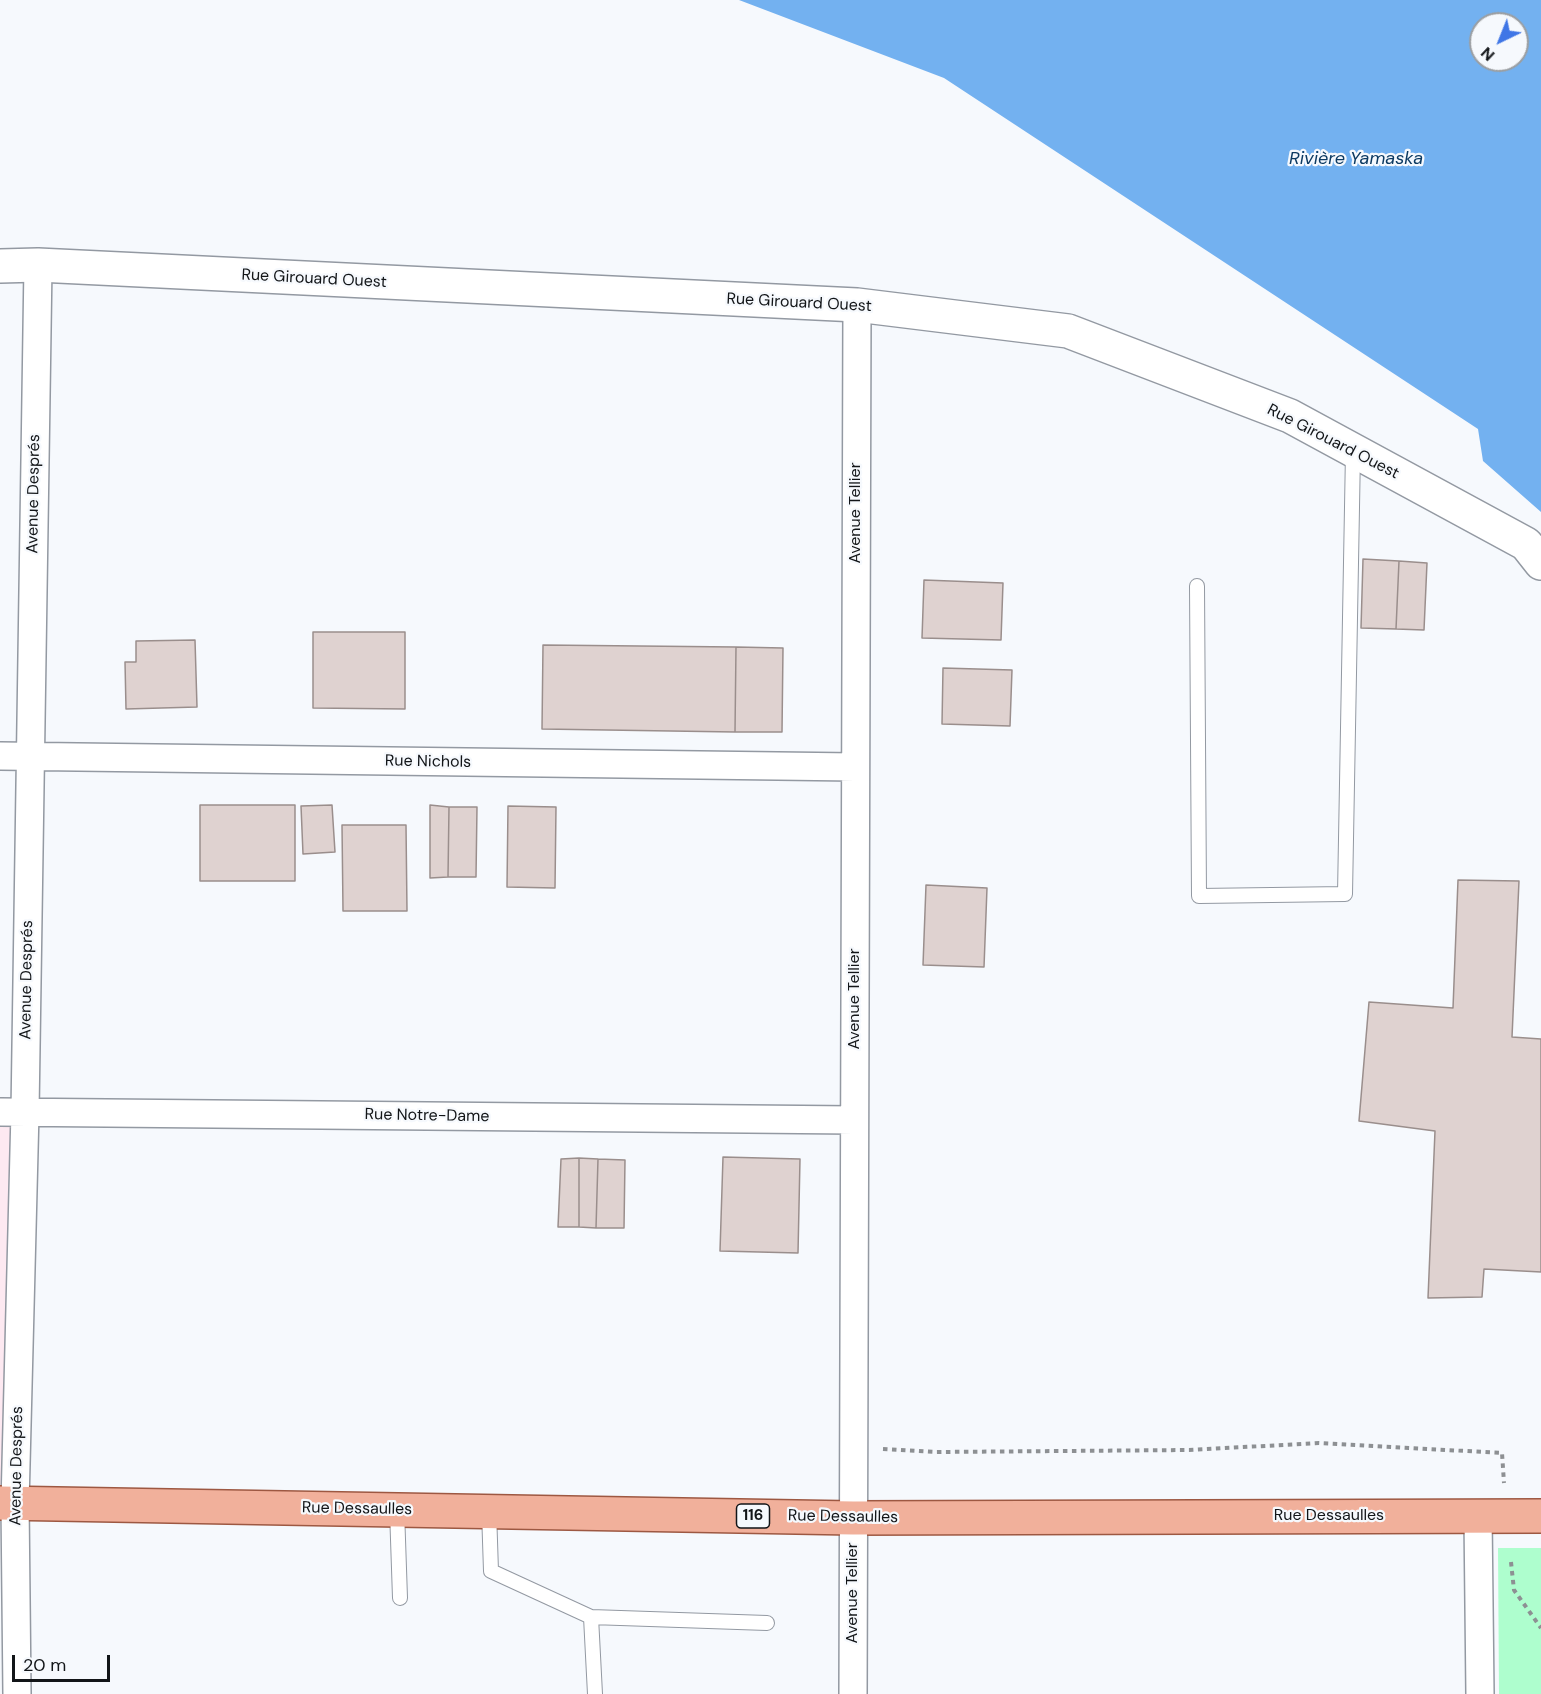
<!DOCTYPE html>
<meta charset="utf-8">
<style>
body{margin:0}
#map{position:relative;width:1541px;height:1694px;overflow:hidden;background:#f6f9fd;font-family:"DM Sans",sans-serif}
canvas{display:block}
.north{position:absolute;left:1469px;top:12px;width:60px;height:60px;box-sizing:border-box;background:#f6f9fd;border:2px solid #9b9ea1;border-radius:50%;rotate:223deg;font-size:16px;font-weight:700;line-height:24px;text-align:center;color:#121518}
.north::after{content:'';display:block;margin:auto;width:21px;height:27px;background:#3f76e6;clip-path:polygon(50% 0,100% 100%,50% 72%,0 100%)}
.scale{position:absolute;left:12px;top:1655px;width:98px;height:27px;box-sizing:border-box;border:3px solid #121518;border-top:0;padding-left:8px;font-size:18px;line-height:21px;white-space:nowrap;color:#121518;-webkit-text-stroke:4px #f6f9fd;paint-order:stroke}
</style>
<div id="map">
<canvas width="1541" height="1694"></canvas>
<div class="north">N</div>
<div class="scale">20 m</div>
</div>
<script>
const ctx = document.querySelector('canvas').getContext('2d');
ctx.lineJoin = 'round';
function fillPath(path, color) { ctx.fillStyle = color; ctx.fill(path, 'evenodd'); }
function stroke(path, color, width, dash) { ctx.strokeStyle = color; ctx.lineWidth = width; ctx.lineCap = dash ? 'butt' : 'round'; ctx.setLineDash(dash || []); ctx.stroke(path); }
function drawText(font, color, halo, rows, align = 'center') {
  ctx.font = font + ' "DM Sans",sans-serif'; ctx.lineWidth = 4.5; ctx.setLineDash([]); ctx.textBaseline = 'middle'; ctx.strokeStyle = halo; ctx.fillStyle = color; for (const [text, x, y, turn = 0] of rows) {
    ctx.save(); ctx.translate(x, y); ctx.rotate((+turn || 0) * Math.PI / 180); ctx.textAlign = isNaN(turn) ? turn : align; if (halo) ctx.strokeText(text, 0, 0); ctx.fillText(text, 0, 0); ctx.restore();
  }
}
const education = new Path2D(`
 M0 1112H25L15 1503H0Z`);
const green = new Path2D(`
 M1498 1548H1541V1694H1499Z`);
const water = new Path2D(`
 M739 0H1541V512L1483 461 1478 429 944 78ZM1481 24H1517V60H1481Z`);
const building = new Path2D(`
 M1363 559 1399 561 1396 629 1361 628Z
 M1399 561 1427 563 1424 630 1396 629Z
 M924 580 1003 583 1001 640 922 638Z
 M313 632H405V709L313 708Z
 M195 640 197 707 126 709 125 662H136V641Z
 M543 645 736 647 735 732 542 729Z
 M736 647 783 648 782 732H735Z
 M943 668 1012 670 1010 726 942 724Z
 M200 805H295V881H200Z
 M332 805 335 852 303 854 301 806Z
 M430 805 449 807 448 877 430 878Z
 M508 806 556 807 555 888 507 887Z
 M449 807H477L476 877H448Z
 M342 825H406L407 911H343Z
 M1458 880 1519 881 1512 1037 1541 1039V1272L1484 1269 1482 1297 1428 1298 1435 1131 1359 1121 1369 1002 1453 1008Z
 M926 885 987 888 984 967 923 965Z
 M723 1157 800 1159 798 1253 720 1251Z
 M579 1158V1227H558L561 1159Z
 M579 1158 598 1159 596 1228 579 1227Z
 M598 1159 625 1160 624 1228H596Z`);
const path = new Path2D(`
 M883 1449 936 1452 1189 1450 1319 1443 1502 1453 1504 1483
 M1511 1562 1514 1590 1541 1628`);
const lane = new Path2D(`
 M1197 586 1199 896 1345 894 1353 452
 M397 1510 400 1598
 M489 1511 491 1571 591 1617 767 1623
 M591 1617 595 1694`);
const street = new Path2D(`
 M0 756 855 767
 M0 1112 854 1120
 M1478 1516 1480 1694
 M17 1694 15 1503 25 1112 38 265
 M853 1694 857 305`);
const secondary = new Path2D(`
 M0 266 38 265 857 305 1068 331 1290 416 1526 544 1541 563`);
const primary = new Path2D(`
 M0 1503 853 1518 1541 1516`);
const shields = [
 [753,1516,33]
];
const shieldNames = [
 ["116",753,1516]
];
const streetNames = [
 ["Rue Girouard Ouest",314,279,3],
 ["Rue Girouard Ouest",799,303,3],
 ["Rue Girouard Ouest",1333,442,27],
 ["Avenue Després",34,494,-89],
 ["Avenue Tellier",856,513,-90],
 ["Rue Nichols",428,762,1],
 ["Avenue Després",27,980,-89],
 ["Avenue Tellier",855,999,-90],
 ["Rue Notre-Dame",427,1116,1],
 ["Avenue Després",17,1466,-89],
 ["Rue Dessaulles",357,1509,1],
 ["Rue Dessaulles",1329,1516],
 ["Rue Dessaulles",843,1517,1],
 ["Avenue Tellier",853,1593,-90]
];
const waterNames = [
 ["Rivière Yamaska",1356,159]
];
fillPath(education, '#fde9f1');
fillPath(green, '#aefece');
fillPath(water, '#73b1f0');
fillPath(building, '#dfd2d0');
stroke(building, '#9a8e8c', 1.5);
stroke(lane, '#9399a2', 16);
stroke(street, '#9399a2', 30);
stroke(secondary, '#9399a2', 36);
stroke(primary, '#9d5842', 36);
stroke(path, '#8d9093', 4, [4.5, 4.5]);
stroke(lane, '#fff', 14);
stroke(street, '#fff', 27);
stroke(secondary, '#fff', 33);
stroke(primary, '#f1b09b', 33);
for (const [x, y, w] of shields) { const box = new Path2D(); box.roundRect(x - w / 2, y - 12, w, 24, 4.5); ctx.fillStyle = '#f6f9fd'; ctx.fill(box); stroke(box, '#121518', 1.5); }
drawText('bold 15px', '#121518', null, shieldNames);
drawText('16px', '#121518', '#f6f9fd', streetNames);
drawText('italic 18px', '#0c3a62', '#f6f9fd', waterNames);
</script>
